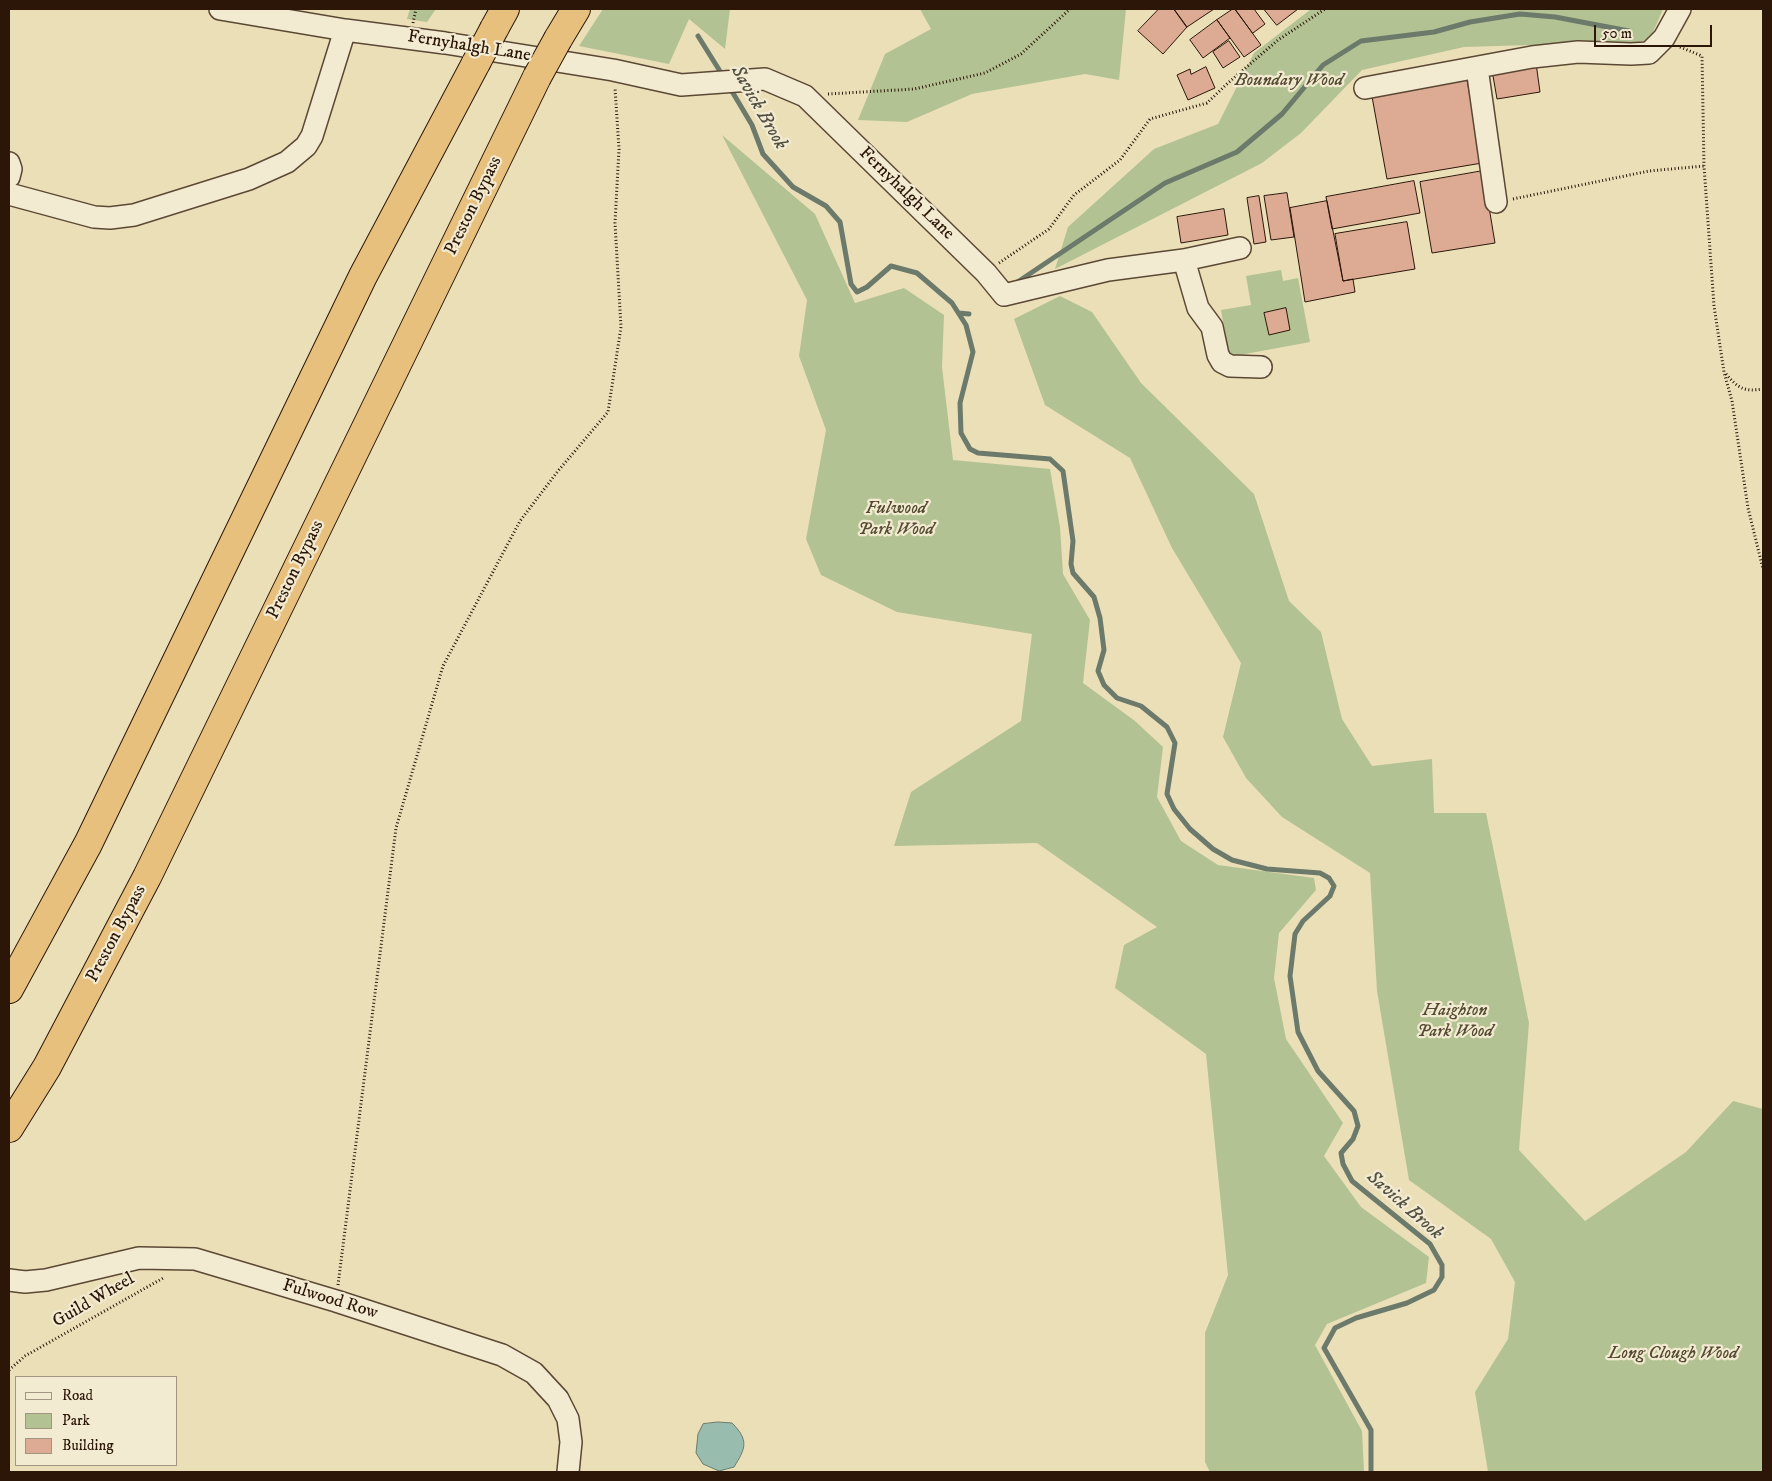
<!DOCTYPE html>
<style>
body{margin:0}
#map{position:relative;width:1772px;height:1481px;overflow:hidden;background:#ebdfb8;font-family:"IM FELL DW Pica",serif}
canvas{display:block}
.frame{position:absolute;inset:0;border:10px solid #2b1608;pointer-events:none}
.legend{position:absolute;left:15px;top:1376px;width:162px;height:90px;box-sizing:border-box;background:#f2ead1;border:1px solid #a29581;margin:0;padding:6px 9px;list-style:none;font-size:15px;color:#2b1608}
.legend li{display:flex;align-items:center;gap:10px;height:25px}
.legend b{width:25px;border:1px solid #a29581}
.scale{position:absolute;left:1594px;top:25px;width:118px;height:22px;box-sizing:border-box;border:2px solid #2b1608;border-top:0;padding-left:6px;font-size:15px;line-height:18px;white-space:nowrap;color:#2b1608;-webkit-text-stroke:4px #f2ead1;paint-order:stroke}
</style>
<div id="map">
<canvas width="1772" height="1481"></canvas>
<div class="frame"></div>
<ul class="legend">
<li><b style="height:6px;background:#f2ead1"></b>Road</li>
<li><b style="height:14px;background:#b3c292"></b>Park</li>
<li><b style="height:14px;background:#ddab93"></b>Building</li>
</ul>
<div class="scale">50 m</div>
</div>
<script>
const ctx = document.querySelector('canvas').getContext('2d');
ctx.lineJoin = 'round';
function fillPath(path, color) { ctx.fillStyle = color; ctx.fill(path, 'evenodd'); }
function stroke(path, color, width, dash) { ctx.strokeStyle = color; ctx.lineWidth = width; ctx.lineCap = dash ? 'butt' : 'round'; ctx.setLineDash(dash || []); ctx.stroke(path); }
function drawText(font, color, halo, rows, align = 'center') {
  ctx.font = font + ' "IM FELL DW Pica",serif'; ctx.lineWidth = 4.5; ctx.setLineDash([]); ctx.textBaseline = 'middle'; ctx.strokeStyle = halo; ctx.fillStyle = color; for (const [text, x, y, turn = 0] of rows) {
    ctx.save(); ctx.translate(x, y); ctx.rotate((+turn || 0) * Math.PI / 180); ctx.textAlign = isNaN(turn) ? turn : align; if (halo) ctx.strokeText(text, 0, 0); ctx.fillText(text, 0, 0); ctx.restore();
  }
}
const green = new Path2D(`
 M410 9H436L427 22 407 19Z
 M603 9H730L725 49 689 19 669 64 579 46Z
 M920 9H1126L1119 80 1085 74 972 94 907 122 858 120 885 54 931 29Z
 M1328 9H1663L1647 46 1564 44 1464 47 1362 70 1301 133 1262 163 1055 269 1068 227 1154 149 1218 124 1254 53 1310 10Z
 M722 135 815 214 855 303 904 288 944 315 942 367 953 460 1050 469 1060 527 1063 574 1090 620 1083 683 1135 721 1163 747 1157 797 1181 841 1218 865 1314 878 1316 890 1279 933 1274 978 1286 1039 1343 1123 1324 1156 1361 1207 1429 1257 1426 1283 1327 1324 1315 1345 1362 1431 1364 1472H1210L1205 1462V1333L1228 1275 1206 1054 1115 988 1124 945 1157 927 1037 843 894 846 911 792 1021 721 1032 634 897 612 821 575 806 539 826 430 799 356 807 300Z
 M1281 270 1283 281 1298 278 1310 342 1229 357 1221 310 1251 305 1246 276Z
 M1060 296 1092 312 1141 383 1254 494 1289 601 1321 632 1342 719 1372 766 1432 759 1434 813H1486L1529 1023 1519 1150 1585 1221 1686 1152 1733 1101 1763 1109V1472H1488L1475 1392 1508 1339 1515 1282 1491 1239 1409 1180 1377 991 1370 873 1282 817 1246 778 1223 737 1241 663 1172 548 1130 458 1045 405 1014 319Z`);
const water = new Path2D(`
 M718 1422 732 1423C749 1440 746 1448 734 1467L719 1471 703 1464 696 1453 698 1434 703 1424Z`);
const stream = new Path2D(`
 M698 36 723 76
 M730 88 752 125 763 154 793 187 826 206 840 222 851 284 857 292 867 287 891 266 917 273 952 303 966 325 973 352 960 403 961 433 970 449 978 453 1050 459 1063 471 1073 541 1071 564 1073 573 1094 597 1100 618 1104 650 1098 671 1104 685 1117 698 1141 706 1167 727 1175 743 1167 794 1174 809 1190 829 1213 849 1232 860 1267 869 1320 873 1329 878 1334 886 1330 896 1303 921 1295 934 1290 976 1298 1032 1318 1071 1354 1111 1358 1126 1353 1139 1341 1153 1343 1164 1352 1181 1430 1244 1442 1265V1277L1434 1290 1407 1303 1356 1318 1335 1328 1324 1348 1371 1430V1472
 M1016 283 1165 183 1237 152 1282 114 1323 65 1361 41 1434 32 1470 22 1520 14 1555 17 1629 31
 M959 313 969 314`);
const building = new Path2D(`
 M1159 9H1174L1187 27 1163 54 1138 31Z
 M1174 9H1214L1187 27Z
 M1233 9H1235L1261 45 1244 57 1217 20Z
 M1235 9H1254L1265 24 1253 33Z
 M1264 9H1298L1277 25Z
 M1217 20 1230 38 1203 58 1190 40Z
 M1229 41 1240 57 1223 68 1213 52Z
 M1536 63 1540 92 1497 99 1492 70Z
 M1206 67 1215 88 1188 100 1177 75 1190 69 1191 74Z
 M1466 74 1482 163 1387 179 1371 91Z
 M1483 171 1495 243 1432 253 1420 182Z
 M1414 181 1420 213 1332 229 1326 197Z
 M1287 193 1294 237 1271 240 1264 196Z
 M1259 196 1266 242 1254 244 1247 198Z
 M1327 201 1343 281 1353 279 1355 292 1305 302 1290 208Z
 M1224 209 1228 235 1181 243 1177 217Z
 M1407 222 1415 269 1343 281 1335 234Z
 M1286 308 1290 330 1269 335 1264 313Z`);
const path = new Path2D(`
 M413 23 416 9
 M1680 47 1702 56 1704 166 1714 306 1724 372 1732 401 1748 508 1763 569
 M828 94 914 89 985 73 1021 54 1070 9
 M1513 199 1649 171 1704 166
 M999 263 1049 229 1074 195 1120 160 1150 119 1207 103 1228 83 1278 40 1325 9
 M1726 374C1738 388 1744 392 1763 389
 M338 1285 396 828 443 666 520 521 558 471 608 412 621 327 615 223 619 149 615 88
 M9 1370 25 1356 165 1277`);
const minor = new Path2D(`
 M220 9 345 30 445 43 613 70 681 85 765 79 805 96 986 273 1004 295 1108 270 1184 260 1240 248
 M1477 68 1496 202
 M1365 88 1532 57 1578 52 1631 54 1649 53 1664 38 1680 9
 M9 163 11 169 9 177
 M9 194 94 217 110 218 134 215 249 179 287 162 306 146 312 136 345 30
 M1184 260 1198 308 1212 327 1218 355 1222 362 1230 366 1261 367
 M9 1280 25 1282 46 1280 139 1258 195 1259 336 1301 502 1355 534 1373 558 1399 568 1419 571 1442 568 1472`);
const highway = new Path2D(`
 M494 29 505 9
 M558 39 576 9
 M9 989 88 844 363 276 476 63
 M9 1128 47 1067 147 877 537 77`);
const highwayBridge = new Path2D(`
 M476 63 494 29
 M537 77 558 39`);
const streetNames = [
 ["Fernyhalgh Lane",469,47,9],
 ["Fernyhalgh Lane",906,194,44],
 ["Preston Bypass",474,206,-64],
 ["Preston Bypass",296,570,-64],
 ["Preston Bypass",117,934,-62],
 ["Fulwood Row",330,1300,17],
 ["Guild Wheel",94,1301,-30]
];
const parkNames = [
 ["Boundary Wood",1289,81],
 ["Fulwood",896,509],
 ["Park Wood",896,530],
 ["Haighton",1455,1011],
 ["Park Wood",1455,1032],
 ["Long Clough Wood",1673,1354]
];
const waterNames = [
 ["Savick Brook",758,108,60],
 ["Savick Brook",1404,1206,41]
];
fillPath(green, '#b3c292');
fillPath(water, '#98bdaf');
stroke(water, '#6c7a6c', 1);
stroke(stream, '#6c7a6c', 5);
fillPath(building, '#ddab93');
stroke(building, '#2b1608', 1);
stroke(minor, '#5b4834', 24);
stroke(highway, '#2b1608', 30);
stroke(path, '#2b1608', 3, [1, 2.5]);
stroke(minor, '#f2ead1', 21);
stroke(highway, '#e6c07c', 28);
stroke(highwayBridge, '#2b1608', 30, []);
stroke(highwayBridge, '#e6c07c', 28);
drawText('18px', '#2b1608', '#f2ead1', streetNames);
drawText('italic 18px', '#544a31', '#f2ead1', parkNames);
drawText('italic 19px', '#515042', '#f2ead1', waterNames);
</script>
